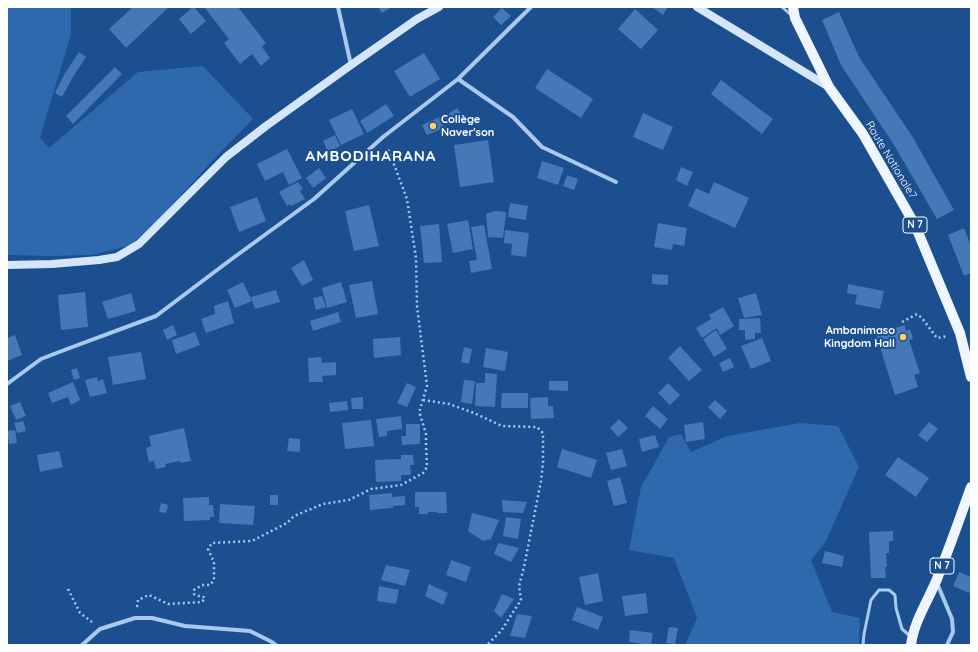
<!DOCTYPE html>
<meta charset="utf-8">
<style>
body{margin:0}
#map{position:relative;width:978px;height:652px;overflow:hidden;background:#1b4f8f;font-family:Quicksand,sans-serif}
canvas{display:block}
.frame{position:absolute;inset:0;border:8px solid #fff;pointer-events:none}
</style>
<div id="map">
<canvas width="978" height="652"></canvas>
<div class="frame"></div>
</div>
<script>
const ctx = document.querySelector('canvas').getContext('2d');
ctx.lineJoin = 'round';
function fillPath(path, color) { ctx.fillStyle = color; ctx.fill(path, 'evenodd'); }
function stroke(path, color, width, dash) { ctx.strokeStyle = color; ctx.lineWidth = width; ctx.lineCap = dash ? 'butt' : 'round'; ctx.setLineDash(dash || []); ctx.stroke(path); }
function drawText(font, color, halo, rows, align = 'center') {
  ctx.font = font + ' Quicksand,sans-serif'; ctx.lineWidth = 4; ctx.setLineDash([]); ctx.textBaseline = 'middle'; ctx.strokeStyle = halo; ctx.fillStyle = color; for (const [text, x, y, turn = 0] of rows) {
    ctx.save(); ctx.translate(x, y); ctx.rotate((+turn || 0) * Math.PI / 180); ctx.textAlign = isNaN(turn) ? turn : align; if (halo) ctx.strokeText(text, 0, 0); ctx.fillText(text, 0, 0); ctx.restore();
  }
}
const green = new Path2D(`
 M7 7H71V34L40 138 49 148 138 72 203 66 253 119 217 156 162 216 131 245 92 255 51 256 7 255Z
 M800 423 838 426 859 467 825 543 811 560 832 612 860 618 859 645H685L697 618 674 558 629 550 641 487 669 437 681 434 691 452 727 436Z`);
const building = new Path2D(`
 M133 7H169L126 48 109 29Z
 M193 7H194L206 21 191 34 179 19Z
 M204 7H238L266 43 262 47 270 58 261 66 252 54 240 64 224 43 229 39Z
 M378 7H392L382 13Z
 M652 7H668L663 15Z
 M502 8 511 16 501 25 493 17Z
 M635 9 658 30 641 49 618 29Z
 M839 12 859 57 912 136 954 210 937 219 894 145 841 65 822 20Z
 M79 52 86 57 73 77 62 97 55 93 65 73Z
 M424 53 440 79 410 97 394 71Z
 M115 67 122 74 73 124 66 116Z
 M547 69 593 99 581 118 535 88Z
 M721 80 773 119 762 134 711 94Z
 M386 104 394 116 367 133 360 121Z
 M457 108 462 115 449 125 444 117Z
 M352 109 364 134 341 145 329 120Z
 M643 113 673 127 663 150 633 137Z
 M440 117 444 128 427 135 422 125Z
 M335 135 340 146 328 152 323 141Z
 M488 140 494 182 460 187 454 145Z
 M287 149 302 178 289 185 283 172 265 181 257 164Z
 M542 161 564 168 558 185 537 178Z
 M681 167 693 172 687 186 676 180Z
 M319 168 326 178 313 188 306 178Z
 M567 175 578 179 574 190 563 186Z
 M298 182 303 189 300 191 305 199 291 206 290 204 287 206 279 192Z
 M714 182 749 198 735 228 688 206 696 188 709 194Z
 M257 197 266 221 239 232 230 207Z
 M510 203 528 206 526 220 508 217Z
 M369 205 379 246 354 251 345 211Z
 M494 211 506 212 503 238 488 237 486 214Z
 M468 220 473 249 453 253 447 224Z
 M658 223 687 228 684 246 673 244 672 250 654 247Z
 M439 224 442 262 424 263 420 226Z
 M484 225 492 269 471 273 469 261 477 260 471 227Z
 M964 228 971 246V273L964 276 948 235Z
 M505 230 529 233 526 257 511 255 512 244 504 243Z
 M304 260 313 280 302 286 291 268Z
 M652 274 668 275V285L652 284Z
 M372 281 378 314 356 318 349 285Z
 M243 282 252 301 235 308 227 290Z
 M341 282 347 302 327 308 322 288Z
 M848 284 884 291 880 309 855 304 857 295 847 293Z
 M276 290 280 302 255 309 251 297Z
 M85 292 88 327 61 330 58 295Z
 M131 293 136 311 108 319 102 302Z
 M756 293 762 315 744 318 738 298Z
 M322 296 326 307 316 310 313 298Z
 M228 301 234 323 206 333 201 319 215 314 214 306Z
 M723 307 734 326 720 335 717 328 702 338 696 328 711 319 709 315Z
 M338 312 341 322 313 331 310 321Z
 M760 318 761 333H755V339L745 340V330H739V319Z
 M173 325 177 335 167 340 163 330Z
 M905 325 906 331 910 329 913 339 909 340 920 373 914 375 918 387 895 395 876 334Z
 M716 330 727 349 714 357 703 339Z
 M195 332 200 345 176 354 172 340Z
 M15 335 22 355 7 361V338Z
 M400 337 401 355 374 358 373 339Z
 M762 338 771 361 751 369 741 346Z
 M680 346 702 370 689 381 668 358Z
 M464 347 472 349 469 364 461 362Z
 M486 348 508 352 505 371 483 367Z
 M141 352 146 379 113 385 108 357Z
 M321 357 322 363 336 362V375L322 376 323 382H309L308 358Z
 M730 358 734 367 723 372 719 363Z
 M77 368 80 378 74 380 71 370Z
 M485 373 497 374 495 407 475 406 476 383H485Z
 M97 377 98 381 103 379 107 393 90 397 85 380Z
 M464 380 475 381 472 404 461 402Z
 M549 381H568V391L549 390Z
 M73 382 80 400 71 405 68 397 52 403 48 393Z
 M407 383 416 387 407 407 397 403Z
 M668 383 680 395 670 405 658 393Z
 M502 393H528V408H501Z
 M363 397V409H352L351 398Z
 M548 397V406H553L554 418 531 419 530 398Z
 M715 400 727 411 720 419 708 407Z
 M347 401 348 410 330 412 329 403Z
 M20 402 26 416 16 420 10 406Z
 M653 406 668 419 660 429 645 416Z
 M401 416 402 429 387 431V436L379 437 376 419Z
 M619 419 628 428 618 437 610 428Z
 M371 420 374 446 345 449 342 423Z
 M23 421 26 431 17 433 14 423Z
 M703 422 705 439 686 442 684 425Z
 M929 422 938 429 927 442 918 435Z
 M406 424H420V444L402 445 401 436H406Z
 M184 428 191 461 181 463 180 461 165 464 166 467 156 469 154 461 149 462 146 448 151 446 149 436Z
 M15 430 17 443 9 444 7 431Z
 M655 435 659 447 642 452 639 439Z
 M289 438 300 439V452L287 451Z
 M562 449 597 460 591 478 557 467Z
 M622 449 627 466 611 470 606 453Z
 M59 451 63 467 40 472 37 455Z
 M401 455H413L414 465H410L411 475H401V481L376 482 375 460 401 459Z
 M898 457 929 478 916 497 885 475Z
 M620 477 627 503 614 506 607 481Z
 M415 492H446L447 513H437V512H428V514H419V507H415Z
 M392 493V497L405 496V505L393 506V508L370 510 369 495Z
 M270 495H278V505H270Z
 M209 497V505H213L214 517H210V520L184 521 183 498Z
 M502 500 527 502 523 513 503 512Z
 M161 503 168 505 166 513 159 512Z
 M220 504 255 506 253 525 219 523Z
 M472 513 499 520 491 539 483 541 468 531Z
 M506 517 521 519 518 539 503 536Z
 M893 531V541H889V553H886L887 567H885L886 578H871L869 532Z
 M498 543 519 548 511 562 494 554Z
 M825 551 844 556 842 567 822 563Z
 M451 560 471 567 466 582 446 575Z
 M386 565 410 570 405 586 381 580Z
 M959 572 971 577V589L969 593 953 586Z
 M598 573 603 601 585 605 579 577Z
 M429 584 448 593 443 605 425 596Z
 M379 586 399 590 396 604 377 601Z
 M646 593 648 613 625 616 622 596Z
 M502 594 514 599 501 618 494 611Z
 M577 607 603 617 598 630 572 620Z
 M517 614 532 616 525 638 510 636Z
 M669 627 678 628 675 644 666 643Z
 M630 630 653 633 651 645 629 642Z`);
const path = new Path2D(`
 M902 322 917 314 922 318 937 338 948 336
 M423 400 449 404 474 413 502 426 537 427 543 433V463L541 481 524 567 519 586 521 600 501 631 487 645
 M68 589 80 613 92 622
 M137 607 138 600 149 595 168 604 202 602 205 598 202 596H197L194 594V590L202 585H210L214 580V562L208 549 212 543 252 541 287 523 294 516 323 504 349 500 371 489 401 485 423 473 427 467 426 445V434L420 414V409L427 386 417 306 416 258 407 199 395 167 387 147`);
const lane = new Path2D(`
 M782 7 791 15
 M863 645 864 634 871 600 879 590H889L895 595 896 608 902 629 910 636`);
const street = new Path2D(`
 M338 7 351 65
 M458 79 513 117 542 147 616 182
 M7 384 41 359 67 349 156 316 229 261 314 199 383 137 458 79 531 7
 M937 583 952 619 953 632 947 645
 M82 645 100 629 135 618H152L185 626 250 631 272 642 276 645`);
const secondary = new Path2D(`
 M697 7 829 87
 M7 265 52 264 99 260 117 257 139 244 226 157 266 126 351 65 417 19 439 7`);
const primary = new Path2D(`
 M793 7 795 18 829 87 863 134 915 225 960 333 971 377
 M911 645C914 621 928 601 937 579 949 549 960 518 971 487`);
const markers = [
 [433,126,4,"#ffd166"],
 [903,337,4,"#ffd166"]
];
const shields = [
 [915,225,24],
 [942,566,24]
];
const shieldNames = [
 ["N 7",915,225],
 ["N 7",942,566]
];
const poiNames = [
 ["Collège",441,120],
 ["Naver'son",441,133],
 ["Ambanimaso",895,331,"right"],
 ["Kingdom Hall",895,344,"right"]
];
const streetNames = [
 ["Route Nationale7",891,160,59]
];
const districtNames = [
 ["AMBODIHARANA",371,156]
];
fillPath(green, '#2e69ad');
fillPath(building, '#4478b7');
stroke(path, '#a9c9ee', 2.5, [2, 3]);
stroke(lane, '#a9c9ee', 3);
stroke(street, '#a9c9ee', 4);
stroke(secondary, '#d6e6fa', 8);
stroke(primary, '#f0f6ff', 10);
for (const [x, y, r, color] of markers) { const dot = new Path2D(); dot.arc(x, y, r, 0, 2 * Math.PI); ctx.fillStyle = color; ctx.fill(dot); stroke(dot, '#1b4f8f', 1.5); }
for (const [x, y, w] of shields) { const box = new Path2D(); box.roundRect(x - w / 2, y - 8, w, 16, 3); ctx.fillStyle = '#1b4f8f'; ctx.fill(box); stroke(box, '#fff', 1); }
drawText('bold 10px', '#fff', null, shieldNames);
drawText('bold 11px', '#fff', '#1b4f8f', poiNames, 'left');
drawText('11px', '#fff', '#1b4f8f', streetNames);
ctx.letterSpacing = '1px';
drawText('bold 15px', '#fff', '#1b4f8f', districtNames);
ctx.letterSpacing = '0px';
</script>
